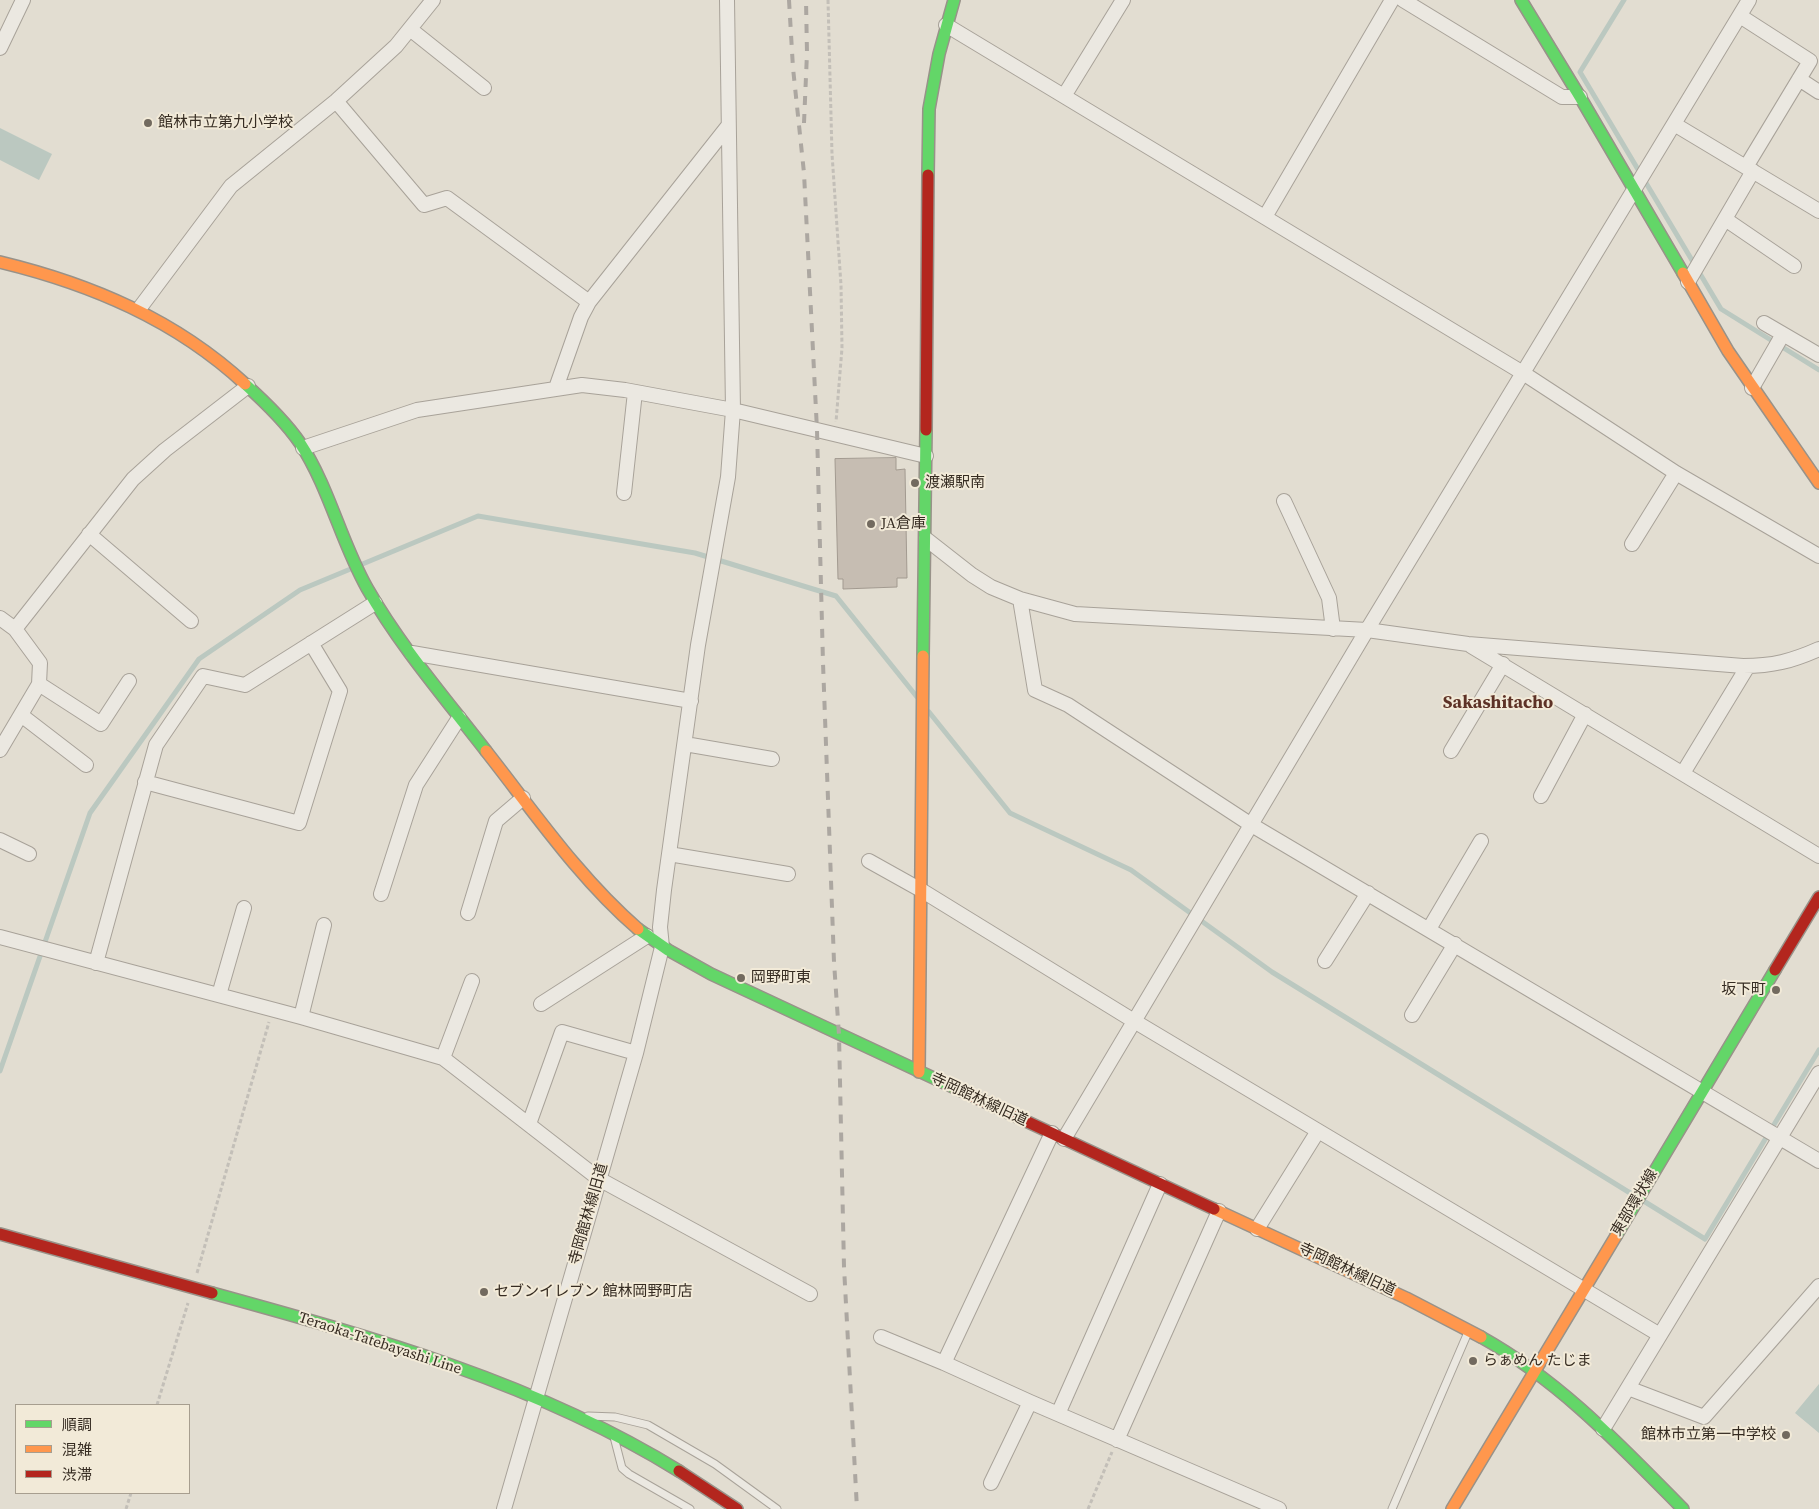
<!DOCTYPE html>
<meta charset="utf-8">
<style>
body{margin:0}
#map{position:relative;width:1819px;height:1509px;overflow:hidden;background:#e2ddd1;font-family:"Source Serif 4","Noto Sans JP",serif}
canvas{display:block}
.legend{position:absolute;left:15px;top:1404px;width:175px;height:90px;box-sizing:border-box;background:#f2ead8;border:1px solid #a79e8f;margin:0;padding:6px 9px;list-style:none;font-size:15px;color:#362c22}
.legend li{display:flex;align-items:center;gap:10px;height:25px}
.legend b{width:25px;border:1px solid #a79e8f}
</style>
<div id="map">
<canvas width="1819" height="1509"></canvas>
<ul class="legend">
<li><b style="height:6px;background:#63d668"></b>順調</li>
<li><b style="height:6px;background:#ff974d"></b>混雑</li>
<li><b style="height:6px;background:#b3261e"></b>渋滞</li>
</ul>
</div>
<script>
const ctx = document.querySelector('canvas').getContext('2d');
ctx.lineJoin = 'round';
function fillPath(path, color) { ctx.fillStyle = color; ctx.fill(path, 'evenodd'); }
function stroke(path, color, width, dash) { ctx.strokeStyle = color; ctx.lineWidth = width; ctx.lineCap = dash ? 'butt' : 'round'; ctx.setLineDash(dash || []); ctx.stroke(path); }
function drawText(font, color, halo, rows, align = 'center') {
  ctx.font = font + ' "Source Serif 4","Noto Sans JP",serif'; ctx.lineWidth = 4; ctx.setLineDash([]); ctx.textBaseline = 'middle'; ctx.strokeStyle = halo; ctx.fillStyle = color; for (const [text, x, y, turn = 0] of rows) {
    ctx.save(); ctx.translate(x, y); ctx.rotate((+turn || 0) * Math.PI / 180); ctx.textAlign = isNaN(turn) ? turn : align; if (halo) ctx.strokeText(text, 0, 0); ctx.fillText(text, 0, 0); ctx.restore();
  }
}
const water = new Path2D(`
 M0 128 52 154 39 180 0 160Z
 M1819 1384V1433L1795 1413Z`);
const stream = new Path2D(`
 M1624 0 1580 72 1721 309 1819 370
 M929 712 1010 813 1131 870 1272 972 1635 1196
 M0 1071 90 813 199 659 300 590 478 516 695 553 836 596 917 697
 M1642 1200 1705 1239 1819 1050`);
const building = new Path2D(`
 M896 458V470L905 469 907 578H897V587L843 589V579H838L835 459Z`);
const path = new Path2D(`
 M828 0 832 154 841 285 842 348 836 422
 M197 1273 269 1022
 M157 1405 188 1303
 M126 1509 131 1493
 M1088 1509 1112 1452`);
const lane = new Path2D(`
 M588 1416 615 1417 648 1425 715 1464 777 1509
 M614 1437 622 1468 629 1474 690 1509
 M1392 1509 1469 1330`);
const street = new Path2D(`
 M1403 0 1562 97H1580
 M1740 16 1810 61 1746 167
 M946 25 1523 373 1676 473 1819 556
 M410 29 484 88
 M0 48 23 0
 M1799 79 1819 92
 M1064 96 1123 0
 M336 101 424 205 447 198 589 302
 M1674 124 1819 211
 M1265 217 1392 0
 M1725 219 1794 266
 M1688 282 1753 171
 M139 309 231 186 336 101 396 46 433 0
 M1764 323 1819 355
 M556 388 581 317 589 302 728 126
 M1752 388 1783 334
 M303 448 417 410 582 385 625 390 733 410 926 456
 M624 493 635 392
 M1284 501 1329 598 1333 629
 M89 534 191 621
 M926 539 972 575 991 587 1020 599 1075 614 1367 630 1468 644 1743 666C1773 666 1792 661 1819 649
 M1632 544 1676 473
 M1020 599 1035 690 1068 705 1250 824 1819 1161
 M0 618 15 629
 M1471 646 1819 856
 M412 653 691 701
 M39 684 101 724 129 681
 M21 715 86 765
 M685 744 772 759
 M0 750 39 684 40 663 15 629 133 479 165 450 248 386
 M1451 751 1503 664
 M1683 773 1748 666
 M145 782 299 823 340 691 311 643
 M1541 796 1585 714
 M0 840 29 854
 M669 854 788 874
 M869 861 921 890 1134 1021 1660 1335
 M381 894 416 785 459 718
 M468 913 496 821 523 798
 M1429 929 1481 841
 M0 937 301 1017 443 1058 599 1179 810 1294
 M1325 961 1368 893
 M96 963 156 745 203 676 245 685 375 603
 M219 995 244 908
 M541 1004 647 936
 M1412 1015 1455 944
 M301 1017 324 925
 M443 1058 472 981
 M529 1124 562 1032 636 1053
 M1064 1139 1367 630 1749 0
 M1257 1229 1318 1131
 M881 1337 944 1363 1030 1402 1279 1509
 M944 1363 1052 1133
 M1628 1388 1704 1417 1819 1286
 M1058 1414 1160 1184
 M1603 1429 1819 1073
 M1117 1440 1219 1211
 M991 1483 1030 1402
 M504 1509 636 1053 662 947 660 927 664 890 698 645 728 477 733 410 727 0`);
const fast = new Path2D(`
 M1521 0 1580 97 1683 273
 M928 175 929 109 939 54 954 0
 M245 384C265 402 285 421 300 443 329 487 341 542 367 588 400 646 445 698 486 751
 M923 656 926 430
 M638 929 668 950 711 974 955 1088
 M1616 1236 1775 970
 M212 1293C372 1337 537 1383 679 1471
 M1481 1337C1560 1381 1620 1445 1683 1509`);
const slow = new Path2D(`
 M0 262C91 284 176 320 245 384
 M1683 273 1728 351 1819 483
 M486 751C534 812 579 878 638 929
 M919 1072 923 656
 M1214 1209 1406 1298 1481 1337
 M1452 1509 1616 1236`);
const jam = new Path2D(`
 M926 430 928 175
 M1775 970 1819 897
 M955 1088 1214 1209
 M0 1234 212 1293
 M679 1471 737 1509`);
const rail = new Path2D(`
 M789 0 793 68 804 173 817 430 823 663 834 962 839 1035 844 1267 857 1509
 M804 123 807 53 806 0`);
const markers = [
 [148,123,5,"#726a5f"],
 [915,483,5,"#726a5f"],
 [871,524,5,"#726a5f"],
 [741,978,5,"#726a5f"],
 [1776,990,5,"#726a5f"],
 [484,1292,5,"#726a5f"],
 [1473,1361,5,"#726a5f"],
 [1786,1435,5,"#726a5f"]
];
const poiNames = [
 ["館林市立第九小学校",158,123],
 ["渡瀬駅南",925,483],
 ["JA倉庫",881,524],
 ["岡野町東",751,978],
 ["坂下町",1766,990,"right"],
 ["セブンイレブン 館林岡野町店",494,1292],
 ["らぁめん たじま",1483,1361],
 ["館林市立第一中学校",1776,1435,"right"]
];
const streetNames = [
 ["寺岡館林線旧道",979,1100,25],
 ["東部環状線",1635,1203,-59],
 ["寺岡館林線旧道",589,1214,-74],
 ["寺岡館林線旧道",1347,1270,25],
 ["Teraoka-Tatebayashi Line",380,1344,18]
];
const quarterNames = [
 ["Sakashitacho",1498,703]
];
fillPath(water, '#bbc8c0');
stroke(stream, '#bbc8c0', 5);
fillPath(building, '#c6bdb2');
stroke(building, '#a29a90', 1);
stroke(lane, '#a8a299', 9);
stroke(street, '#a8a299', 16);
stroke(fast, '#989289', 14);
stroke(slow, '#989289', 14);
stroke(jam, '#989289', 14);
stroke(path, '#c3bfb8', 3, [4, 2.5]);
stroke(lane, '#ebe8e1', 7);
stroke(street, '#ebe8e1', 14);
stroke(fast, '#63d668', 11);
stroke(slow, '#ff974d', 11);
stroke(jam, '#b3261e', 11);
stroke(rail, '#aca7a1', 4, [9, 9]);
for (const [x, y, r, color] of markers) { const dot = new Path2D(); dot.arc(x, y, r, 0, 2 * Math.PI); ctx.fillStyle = color; ctx.fill(dot); stroke(dot, '#f2ead8', 2); }
drawText('15px', '#362c22', '#f2ead8', poiNames, 'left');
drawText('15px', '#362c22', '#f2ead8', streetNames);
drawText('bold 18px', '#5e3226', '#f2ead8', quarterNames);
</script>
